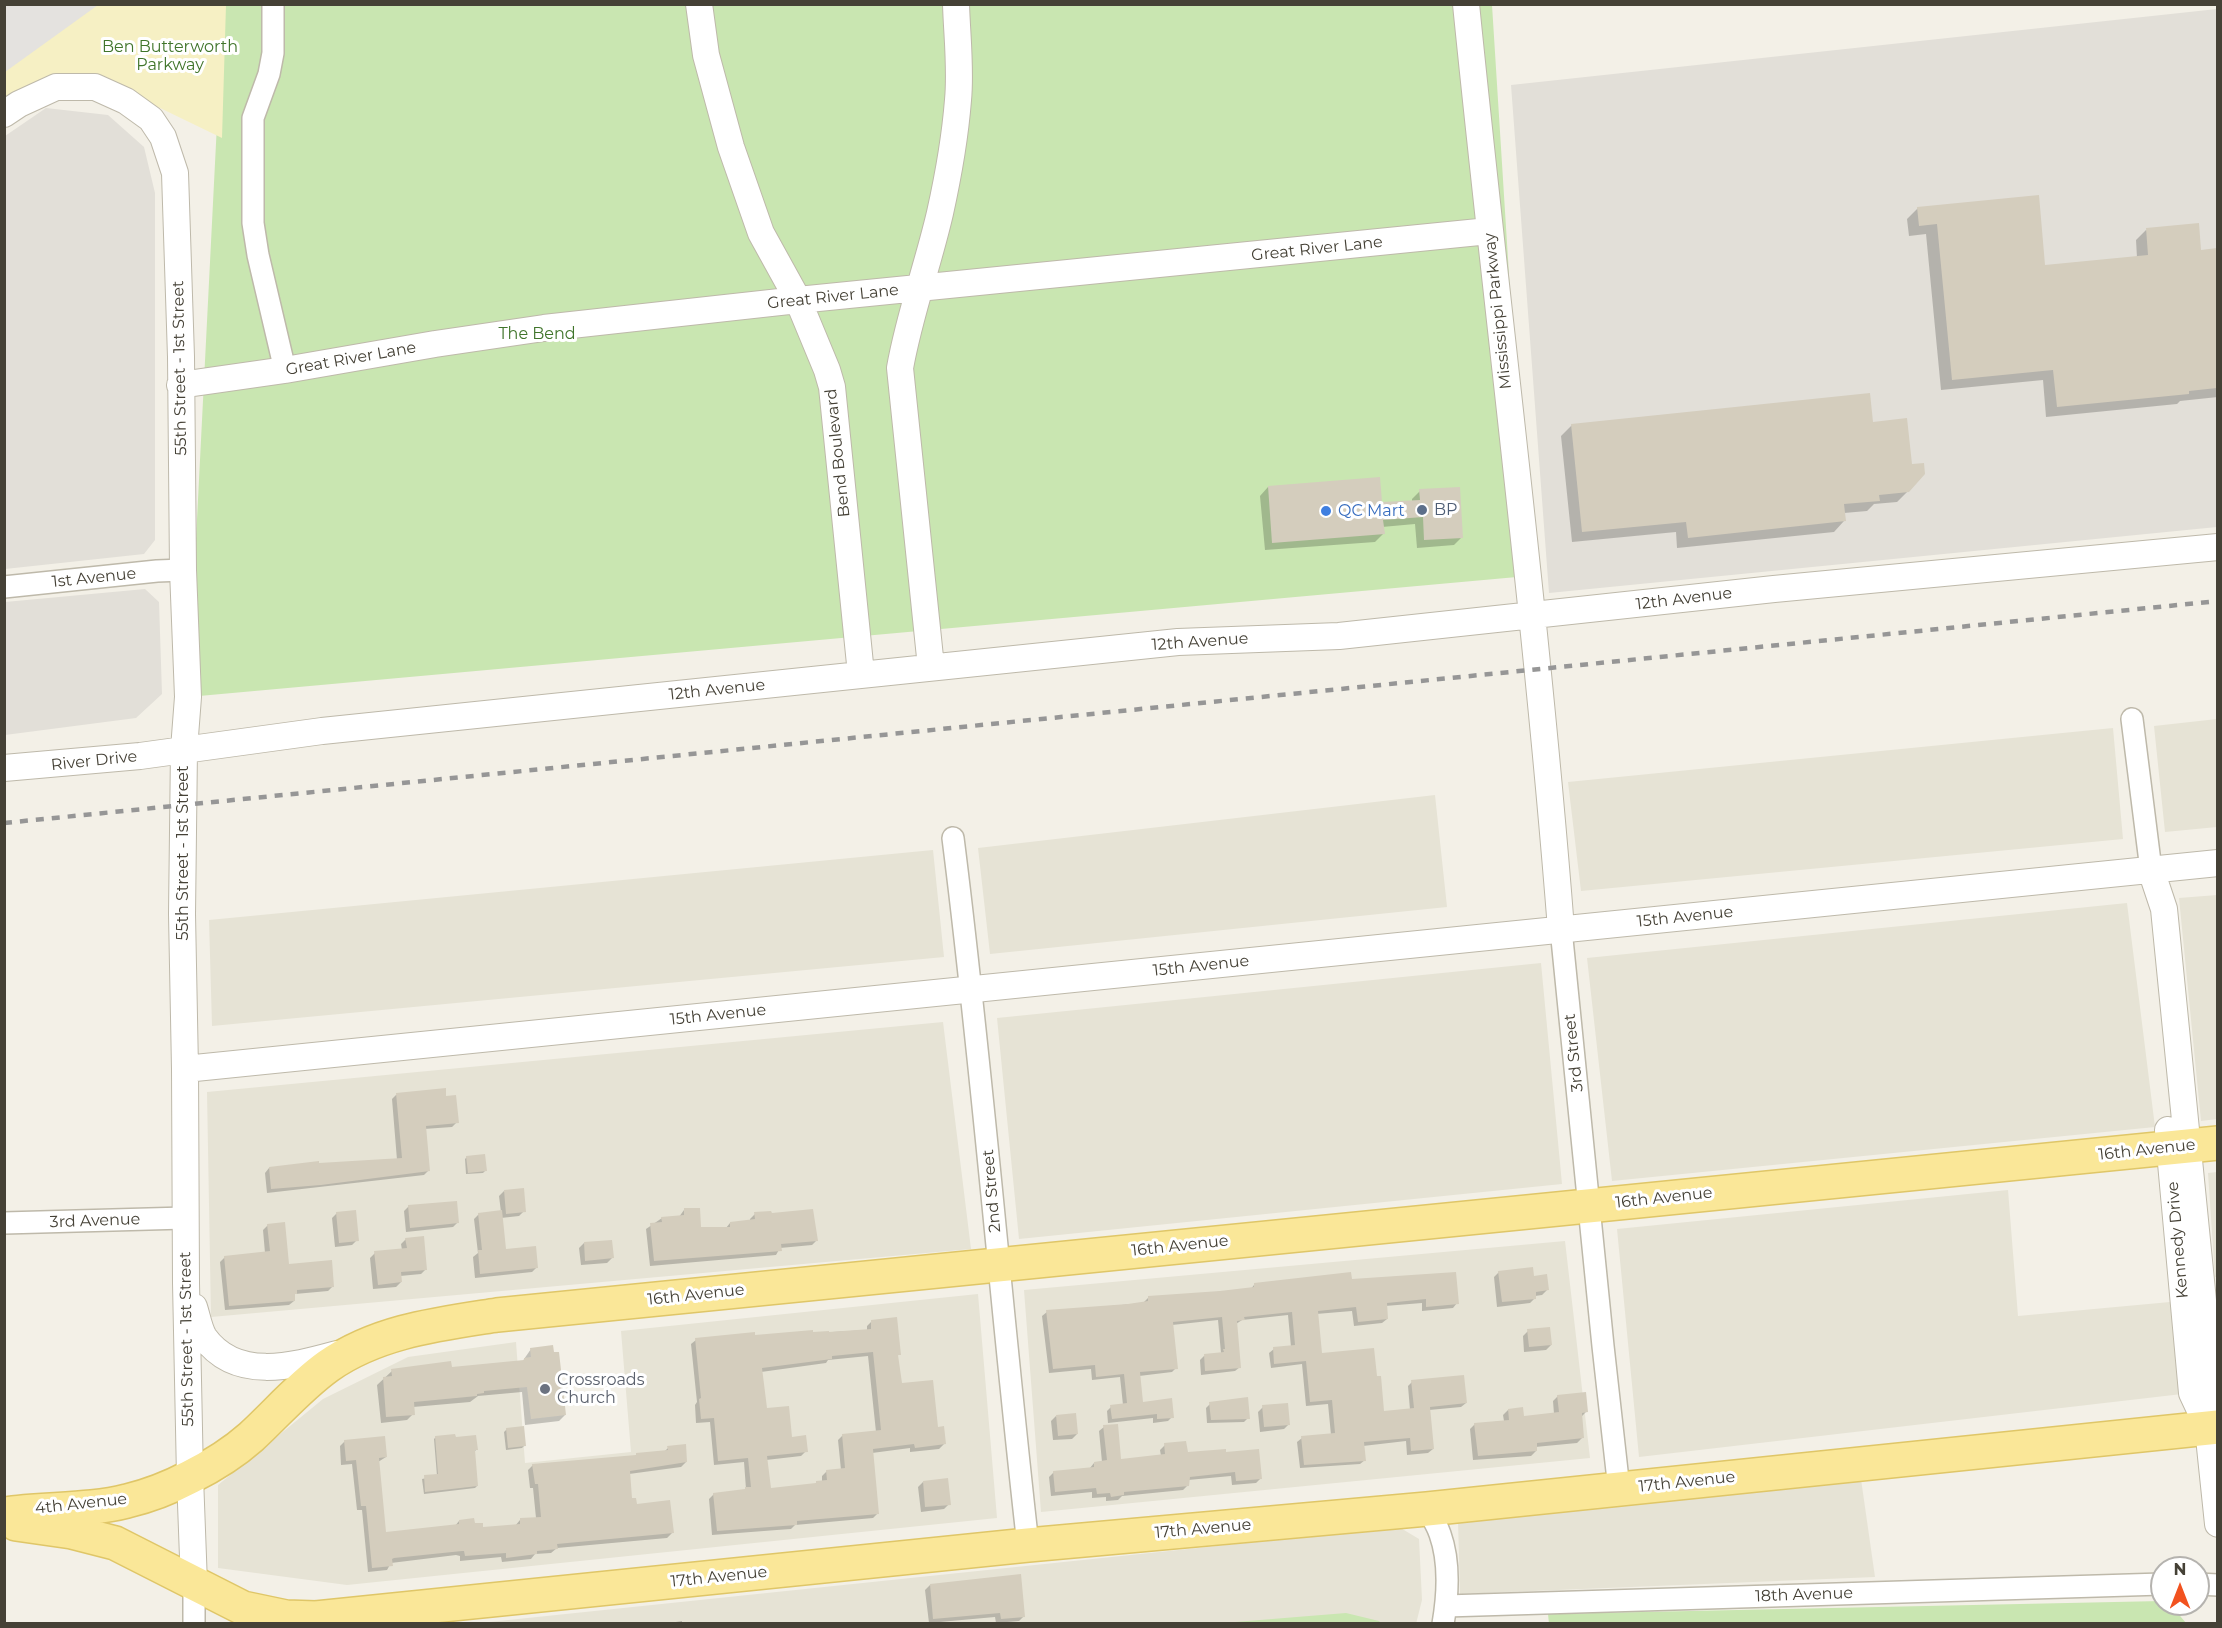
<!DOCTYPE html>
<style>
body{margin:0}
#map{position:relative;width:2222px;height:1628px;overflow:hidden;background:#f3f0e7;font-family:Montserrat,sans-serif}
canvas{display:block}
.frame{position:absolute;inset:0;border:6px solid #454136;pointer-events:none}
.north{position:absolute;left:2150px;top:1556px;width:60px;height:60px;box-sizing:border-box;background:#fff;border:2px solid #b5b3af;border-radius:50%;rotate:0deg;font-size:16px;font-weight:700;line-height:24px;text-align:center;color:#454136}
.north::after{content:'';display:block;margin:auto;width:21px;height:27px;background:#f2521f;clip-path:polygon(50% 0,100% 100%,50% 72%,0 100%)}
</style>
<div id="map">
<canvas width="2222" height="1628"></canvas>
<div class="frame"></div>
<div class="north">N</div>
</div>
<script>
const ctx = document.querySelector('canvas').getContext('2d');
ctx.lineJoin = 'round';
function fillPath(path, color) { ctx.fillStyle = color; ctx.fill(path, 'evenodd'); }
function stroke(path, color, width, dash) { ctx.strokeStyle = color; ctx.lineWidth = width; ctx.lineCap = dash ? 'butt' : 'round'; ctx.setLineDash(dash || []); ctx.stroke(path); }
function drawText(font, color, halo, rows, align = 'center') {
  ctx.font = font + ' Montserrat,sans-serif'; ctx.lineWidth = 6; ctx.setLineDash([]); ctx.textBaseline = 'middle'; ctx.strokeStyle = halo; ctx.fillStyle = color; for (const [text, x, y, turn = 0] of rows) {
    ctx.save(); ctx.translate(x, y); ctx.rotate((+turn || 0) * Math.PI / 180); ctx.textAlign = isNaN(turn) ? turn : align; if (halo) ctx.strokeText(text, 0, 0); ctx.fillText(text, 0, 0); ctx.restore();
  }
}
const residential = new Path2D(`
 M2217 719V827L2165 832 2154 726Z
 M2113 728 2123 839 1581 891 1568 782Z
 M1435 795 1447 907 990 954 978 848Z
 M933 850 944 957 212 1026 209 920Z
 M2217 895V1119L2201 1121 2179 898Z
 M2127 903 2155 1127 1612 1181 1587 958Z
 M1541 963 1562 1184 1019 1239 997 1018Z
 M943 1022 971 1249 211 1317 207 1092Z
 M2217 1172 2218 1277H2215L2208 1173Z
 M2008 1190 2018 1316 2170 1302 2182 1394 1639 1457 1617 1229Z
 M1565 1241 1590 1458 1041 1512 1024 1290Z
 M978 1294 997 1518 347 1585 218 1568V1485L323 1399 408 1357 516 1342 525 1463 631 1452 621 1331Z
 M1861 1479 1875 1577 1460 1594 1458 1521Z
 M1399 1527 1419 1539 1422 1600 1416 1624H470Z`);
const industrial = new Path2D(`
 M2217 9V527L1549 593 1511 85Z
 M46 108 108 115 144 147 155 193V540L144 554 5 569V136Z
 M145 589 159 602 162 694 136 718 5 735V602Z`);
const green = new Path2D(`
 M223 5H1492L1528 576 188 697Z
 M2162 1601V1604H2170L2186 1623 1549 1624 1548 1614Z
 M1346 1613 1379 1621 1381 1623H1223Z`);
const sand = new Path2D(`
 M5 5H226L222 138 158 107 52 80 5 109Z`);
const parking = new Path2D(`
 M5 4H98V5L5 72Z`);
const shadow = new Path2D(`
 M1918 208 2044 267 2137 258 2136 240 2146 230 2200 251 2218 250V397L2180 401 2177 404 2046 417 2043 380 1941 390 1926 234 1909 236 1907 219Z
 M1872 423 1908 491 1897 502 1874 504 1867 511 1844 513V521L1834 532 1677 548 1676 532 1572 542 1561 436 1572 425Z
 M1268 487 1381 504 1412 502V499L1420 491 1462 537 1454 545 1417 548 1415 524 1382 527 1383 534 1375 542 1265 550 1260 496Z
 M396 1095 445 1097 457 1122 452 1127 424 1129 428 1171 424 1175 267 1193 265 1173 269 1168 397 1160 392 1099Z
 M467 1157 485 1171 483 1173 466 1174 465 1159Z
 M504 1191 524 1211 519 1216 501 1218 504 1251 537 1267 532 1272 475 1278 473 1257 478 1253 474 1219 479 1214 501 1212 499 1196Z
 M409 1206 458 1222 453 1227 406 1232 404 1211Z
 M684 1210 700 1228H726L730 1223 750 1221V1219L755 1214 817 1240 812 1245 780 1248 776 1255 650 1266 646 1229 662 1218 679 1217Z
 M337 1213 357 1240 352 1245 335 1247 332 1218Z
 M268 1225 288 1266 333 1286 328 1291 295 1294 294 1301 289 1305 225 1310 220 1262 225 1257 265 1253 263 1230Z
 M406 1239 426 1269 421 1274 400 1276 401 1282 396 1287 373 1289 370 1258 375 1253 402 1250 401 1244Z
 M584 1243 612 1258 607 1263 581 1265 579 1248Z
 M1499 1272 1533 1277 1547 1290 1542 1295 1535 1296V1298L1530 1303 1497 1307 1494 1277Z
 M1350 1281 1457 1303 1453 1308 1422 1311V1303L1385 1306 1387 1319 1382 1323 1354 1326 1352 1311 1316 1314 1320 1354 1383 1413 1410 1410 1408 1386 1412 1382 1466 1403 1461 1407 1429 1410 1433 1449 1428 1453 1407 1455 1406 1441 1363 1446 1365 1460 1360 1464 1300 1468 1297 1442 1302 1438 1331 1435 1328 1404 1306 1406 1302 1364 1271 1368 1269 1353 1274 1349 1291 1347 1288 1315 1242 1320 1236 1324 1240 1367 1235 1371 1201 1375 1200 1360 1204 1356 1221 1353 1218 1320 1172 1325 1176 1368 1172 1372 1139 1376 1142 1403 1172 1417 1168 1421 1153 1423V1418L1108 1423 1107 1411 1111 1407 1123 1405 1120 1377 1092 1380 1091 1369 1049 1373 1042 1316 1047 1312 1143 1303 1148 1298 1251 1289 1254 1285Z
 M872 1321 899 1354 897 1357 900 1385 936 1428 944 1444 939 1449 910 1452V1448L872 1453 878 1513 873 1518 795 1525 791 1529 777 1530 712 1535 709 1499 714 1494 743 1491 746 1489 744 1462 714 1465 710 1422 696 1423 695 1405 697 1402 691 1344 696 1340 867 1330V1326ZM868 1356 876 1432 843 1435 838 1440 841 1470 827 1471 822 1476V1482H817L814 1485 770 1489 766 1460 801 1456 806 1451 791 1438 765 1410 761 1372 826 1363 828 1360Z
 M1528 1331 1551 1345 1546 1350 1524 1352 1523 1336Z
 M531 1349 565 1415 559 1421 525 1425 522 1392 478 1396 470 1402 413 1407V1414L407 1420 381 1423 377 1385 392 1371 451 1369 522 1362Z
 M1558 1396 1586 1412 1581 1417 1582 1438 1577 1443 1535 1447 1536 1451 1531 1456 1473 1460 1470 1429 1475 1424 1504 1421 1503 1415 1508 1410 1523 1418 1554 1414 1553 1401Z
 M1210 1404 1248 1418 1244 1422 1207 1423 1206 1408Z
 M1263 1407 1289 1424 1284 1429 1260 1432 1258 1412Z
 M1056 1416 1077 1434 1072 1439 1053 1440 1051 1421Z
 M1104 1427 1120 1460 1161 1456 1160 1450 1165 1445 1186 1454H1225L1261 1478 1256 1483 1232 1485 1231 1476 1188 1480V1485L1183 1490 1122 1496 1118 1500 1106 1501V1497L1092 1498V1492L1051 1496 1049 1477 1054 1472 1090 1468 1094 1463 1102 1462 1099 1431Z
 M507 1429 524 1446 522 1448 506 1450 504 1432Z
 M436 1437 454 1439 476 1450 474 1452 477 1486 475 1488 424 1494 422 1479 437 1476 434 1439Z
 M345 1441 386 1457 378 1462 385 1534 455 1526 459 1521 482 1529 515 1526 520 1520 536 1518 533 1488H530L528 1470 533 1465 634 1457 637 1454 664 1452 668 1448 686 1462 681 1467 629 1474 631 1500 636 1505 672 1533 667 1538 557 1548 551 1553 535 1554 531 1559 502 1562 501 1557 460 1561V1556L456 1555 391 1563 387 1570 368 1572 362 1510H357L352 1464 341 1465 340 1446Z
 M923 1482 949 1504 944 1509 921 1512 918 1487Z
 M930 1585 1024 1616 1019 1621 996 1623 995 1617 929 1623 925 1590Z
 M682 1621V1624H663Z`);
const building = new Path2D(`
 M2039 195 2045 265 2148 255 2146 228 2199 223 2201 250 2217 248V388L2189 391V394L2057 407 2053 370 1952 380 1937 224 1919 226 1917 207Z
 M1870 393 1873 422 1907 418 1912 464 1924 463 1925 474 1909 492 1879 495 1880 501 1844 504 1846 521 1688 538 1686 522 1582 532 1571 424Z
 M1380 477 1382 502 1420 500 1419 489 1460 487 1463 538 1424 540 1423 517 1383 520 1385 534 1272 543 1268 486Z
 M446 1088V1096L456 1095 459 1123 426 1126 430 1171 321 1185 271 1189 269 1167 319 1161V1163L402 1158 396 1093Z
 M485 1154 487 1171 468 1173 466 1156Z
 M524 1188 526 1212 506 1214 504 1190Z
 M457 1201 459 1223 410 1228 408 1205Z
 M684 1208H700L701 1227H730V1222L755 1219 754 1212 771 1211 772 1213 813 1209 818 1241 781 1244 782 1251 654 1261 650 1223 662 1222 661 1217 684 1215Z
 M356 1210 359 1241 339 1243 336 1212Z
 M502 1210 506 1249 536 1246 538 1268 480 1274 478 1250H482L478 1213Z
 M285 1222 289 1264 332 1260 334 1287 297 1290V1294H295V1301L229 1306 224 1256 270 1251 267 1224Z
 M424 1236 427 1270 401 1272 402 1282 378 1285 374 1251 407 1248 405 1238Z
 M612 1240 614 1258 585 1261 584 1242Z
 M1533 1267 1534 1276 1547 1274 1549 1290 1536 1292V1299L1502 1302 1498 1271Z
 M1351 1272 1352 1279 1456 1272 1459 1304 1426 1307V1299L1387 1303 1388 1319 1358 1322 1356 1307 1318 1311 1322 1353 1374 1348 1377 1376H1381L1384 1411 1414 1408 1411 1380 1464 1375 1467 1403 1430 1407 1434 1449 1411 1451 1410 1438 1364 1442 1366 1461 1304 1465 1301 1436 1335 1433 1332 1400 1310 1402 1306 1361 1274 1364 1273 1347 1295 1345 1292 1312 1244 1317 1245 1320 1237 1321 1241 1368 1205 1371 1204 1354 1224 1352 1223 1349H1225L1222 1317 1173 1322 1178 1369 1140 1372 1143 1402 1172 1398 1174 1418 1157 1419V1414L1112 1419 1110 1405 1127 1403 1124 1374 1096 1377 1095 1365 1053 1369 1046 1310 1128 1304 1148 1301V1296L1220 1291 1254 1287V1283Z
 M897 1317 901 1355H898L902 1383 933 1380 938 1427 944 1426 946 1444 915 1448 914 1444 873 1449 879 1514 797 1521V1525L783 1526 717 1531 713 1493 745 1489V1487H751L748 1458 718 1461 714 1418 701 1419 699 1399 701 1398 695 1338 755 1332V1335L813 1330V1332L829 1331V1332L871 1329V1320ZM873 1352 881 1430 842 1434 845 1468 826 1470 827 1480 816 1481V1483L771 1488 767 1456 808 1452 806 1435 792 1437 789 1406 767 1408 762 1368 832 1359V1356Z
 M1550 1327 1552 1345 1529 1347 1527 1329Z
 M553 1345 554 1352H559L566 1415 531 1419 527 1387 484 1391V1393L477 1394V1396L414 1402 415 1415 386 1417 383 1377 392 1376 391 1369 451 1361 452 1367 524 1360V1358L531 1357 530 1348Z
 M1586 1392 1588 1412 1582 1413 1584 1438 1537 1443V1451L1478 1456 1474 1423 1509 1420 1508 1409 1523 1407 1524 1416 1559 1412 1557 1395Z
 M1248 1397 1250 1419 1211 1420 1209 1402Z
 M1288 1403 1290 1425 1264 1427 1262 1405Z
 M1076 1413 1078 1434 1058 1436 1056 1415Z
 M1118 1424 1121 1459 1165 1454 1164 1443 1186 1441 1188 1452 1226 1449V1452L1259 1449 1262 1479 1236 1481 1235 1472 1190 1477 1189 1486 1124 1492V1495L1111 1497 1110 1493 1097 1494 1096 1488 1055 1492 1053 1471 1094 1467V1462L1107 1460 1103 1425Z
 M524 1426 526 1446 508 1448 506 1428Z
 M455 1434 456 1437 476 1435 478 1450H475L478 1486 425 1492 424 1475 438 1474 435 1436Z
 M385 1436 387 1457 379 1458 386 1532 459 1524V1520L474 1518 475 1523H483V1527L520 1524V1518L541 1517 538 1484H535L532 1464 636 1455V1453L668 1450 667 1446 686 1444 687 1462 630 1471 632 1498H636L637 1504 670 1500 674 1533 557 1544 558 1549 537 1551V1554L506 1558V1553L465 1556 464 1551H462L394 1558 392 1559 393 1566 372 1568 366 1506H361L356 1460 346 1461 344 1440Z
 M948 1478 951 1505 925 1507 923 1481Z
 M1021 1574 1025 1617 1001 1619 1000 1613 933 1619 930 1584Z`);
const minor = new Path2D(`
 M273 4V53L269 74 253 118V223L258 255 285 370
 M4 587 157 571 183 570
 M2132 719 2151 870
 M953 838C983 1073 1001 1309 1028 1545
 M1561 929 1603 1346 1619 1489
 M4 1223 185 1218
 M1427 1509C1432 1517 1437 1525 1440 1534 1450 1562 1448 1595 1443 1624
 M2198 1584 2218 1585
 M1446 1606 2162 1584
 M194 1624V1584`);
const tertiary = new Path2D(`
 M699 4 706 55 731 147 761 233 798 300 827 370 832 387 861 674
 M1466 4C1497 313 1537 620 1561 929
 M4 114 19 104 56 87H95L126 101 151 119 163 137 175 173 181 357 183 570 188 697 184 749 182 914 185 1069 186 1283 190 1477 194 1584
 M180 385 285 370 435 344 544 328 798 300 1489 231
 M931 667 900 368C909 316 928 265 940 213 948 177 955 138 958 100 961 69 957 36 956 4
 M4 768 140 756 322 731 1178 642 1339 636 1774 589 2218 547
 M2151 870 2164 909 2212 1391 2208 1428 2218 1524
 M185 1069 2218 863
 M2168 1130 2192 1393 2207 1425
 M194 1307C197 1316 199 1329 204 1337 236 1382 293 1366 337 1354`);
const primary = new Path2D(`
 M4 1514C44 1508 89 1511 127 1501 148 1496 171 1487 190 1477 212 1466 233 1453 251 1437 277 1413 300 1386 328 1366 378 1331 439 1324 497 1315L2218 1143
 M16 1524 72 1532 115 1543 243 1608 286 1617 316 1618 1028 1545 1427 1509 2218 1427`);
const rail = new Path2D(`
 M4 823 2218 601`);
const markers = [
 [1422,510,6,"#5c6f8a"],
 [1326,511,6,"#3f7fe0"],
 [545,1389,6,"#6b7280"]
];
const parkNames = [
 ["Ben Butterworth",170,47],
 ["Parkway",170,65],
 ["The Bend",537,334]
];
const streetNames = [
 ["Great River Lane",1317,249,-6],
 ["Great River Lane",833,297,-6],
 ["Mississippi Parkway",1498,311,-96],
 ["Great River Lane",351,359,-10],
 ["55th Street - 1st Street",180,368,-91],
 ["Bend Boulevard",838,453,-96],
 ["1st Avenue",94,578,-6],
 ["12th Avenue",1684,599,-7],
 ["12th Avenue",1200,642,-4],
 ["12th Avenue",717,690,-6],
 ["River Drive",94,761,-6],
 ["55th Street - 1st Street",183,853,-90],
 ["15th Avenue",1685,917,-6],
 ["15th Avenue",1201,966,-6],
 ["15th Avenue",718,1015,-6],
 ["3rd Street",1574,1053,-96],
 ["16th Avenue",2147,1150,-6],
 ["2nd Street",992,1191,-95],
 ["16th Avenue",1664,1198,-6],
 ["3rd Avenue",95,1221,-2],
 ["Kennedy Drive",2178,1240,-95],
 ["16th Avenue",1180,1246,-6],
 ["16th Avenue",696,1295,-6],
 ["55th Street - 1st Street",187,1339,-91],
 ["17th Avenue",1687,1482,-6],
 ["4th Avenue",81,1504,-6],
 ["17th Avenue",1203,1529,-5],
 ["17th Avenue",719,1577,-6],
 ["18th Avenue",1804,1595,-2]
];
const serviceNames = [
 ["BP",1434,510]
];
const shopNames = [
 ["QC Mart",1338,511]
];
const worshipNames = [
 ["Crossroads",557,1380],
 ["Church",557,1398]
];
fillPath(residential, '#e6e3d5');
fillPath(industrial, '#e2dfd8');
fillPath(green, '#c9e6b1');
fillPath(sand, '#f6f0c4');
fillPath(parking, '#e4e2df');
fillPath(shadow, '#0003');
fillPath(building, '#d4cdbd');
stroke(minor, '#beb9aa', 24);
stroke(tertiary, '#beb9aa', 28);
stroke(primary, '#dfc668', 36);
stroke(minor, '#fff', 21);
stroke(tertiary, '#fff', 26);
stroke(primary, '#fae798', 33);
stroke(rail, '#969696', 4.5, [8, 8]);
for (const [x, y, r, color] of markers) { const dot = new Path2D(); dot.arc(x, y, r, 0, 2 * Math.PI); ctx.fillStyle = color; ctx.fill(dot); stroke(dot, '#fff', 2); }
drawText('16px', '#40752b', '#fff', parkNames);
drawText('16px', '#454136', '#fff', streetNames);
drawText('16px', '#4e5e75', '#fff', serviceNames, 'left');
drawText('16px', '#366cbe', '#fff', shopNames, 'left');
drawText('16px', '#5b616d', '#fff', worshipNames, 'left');
</script>
